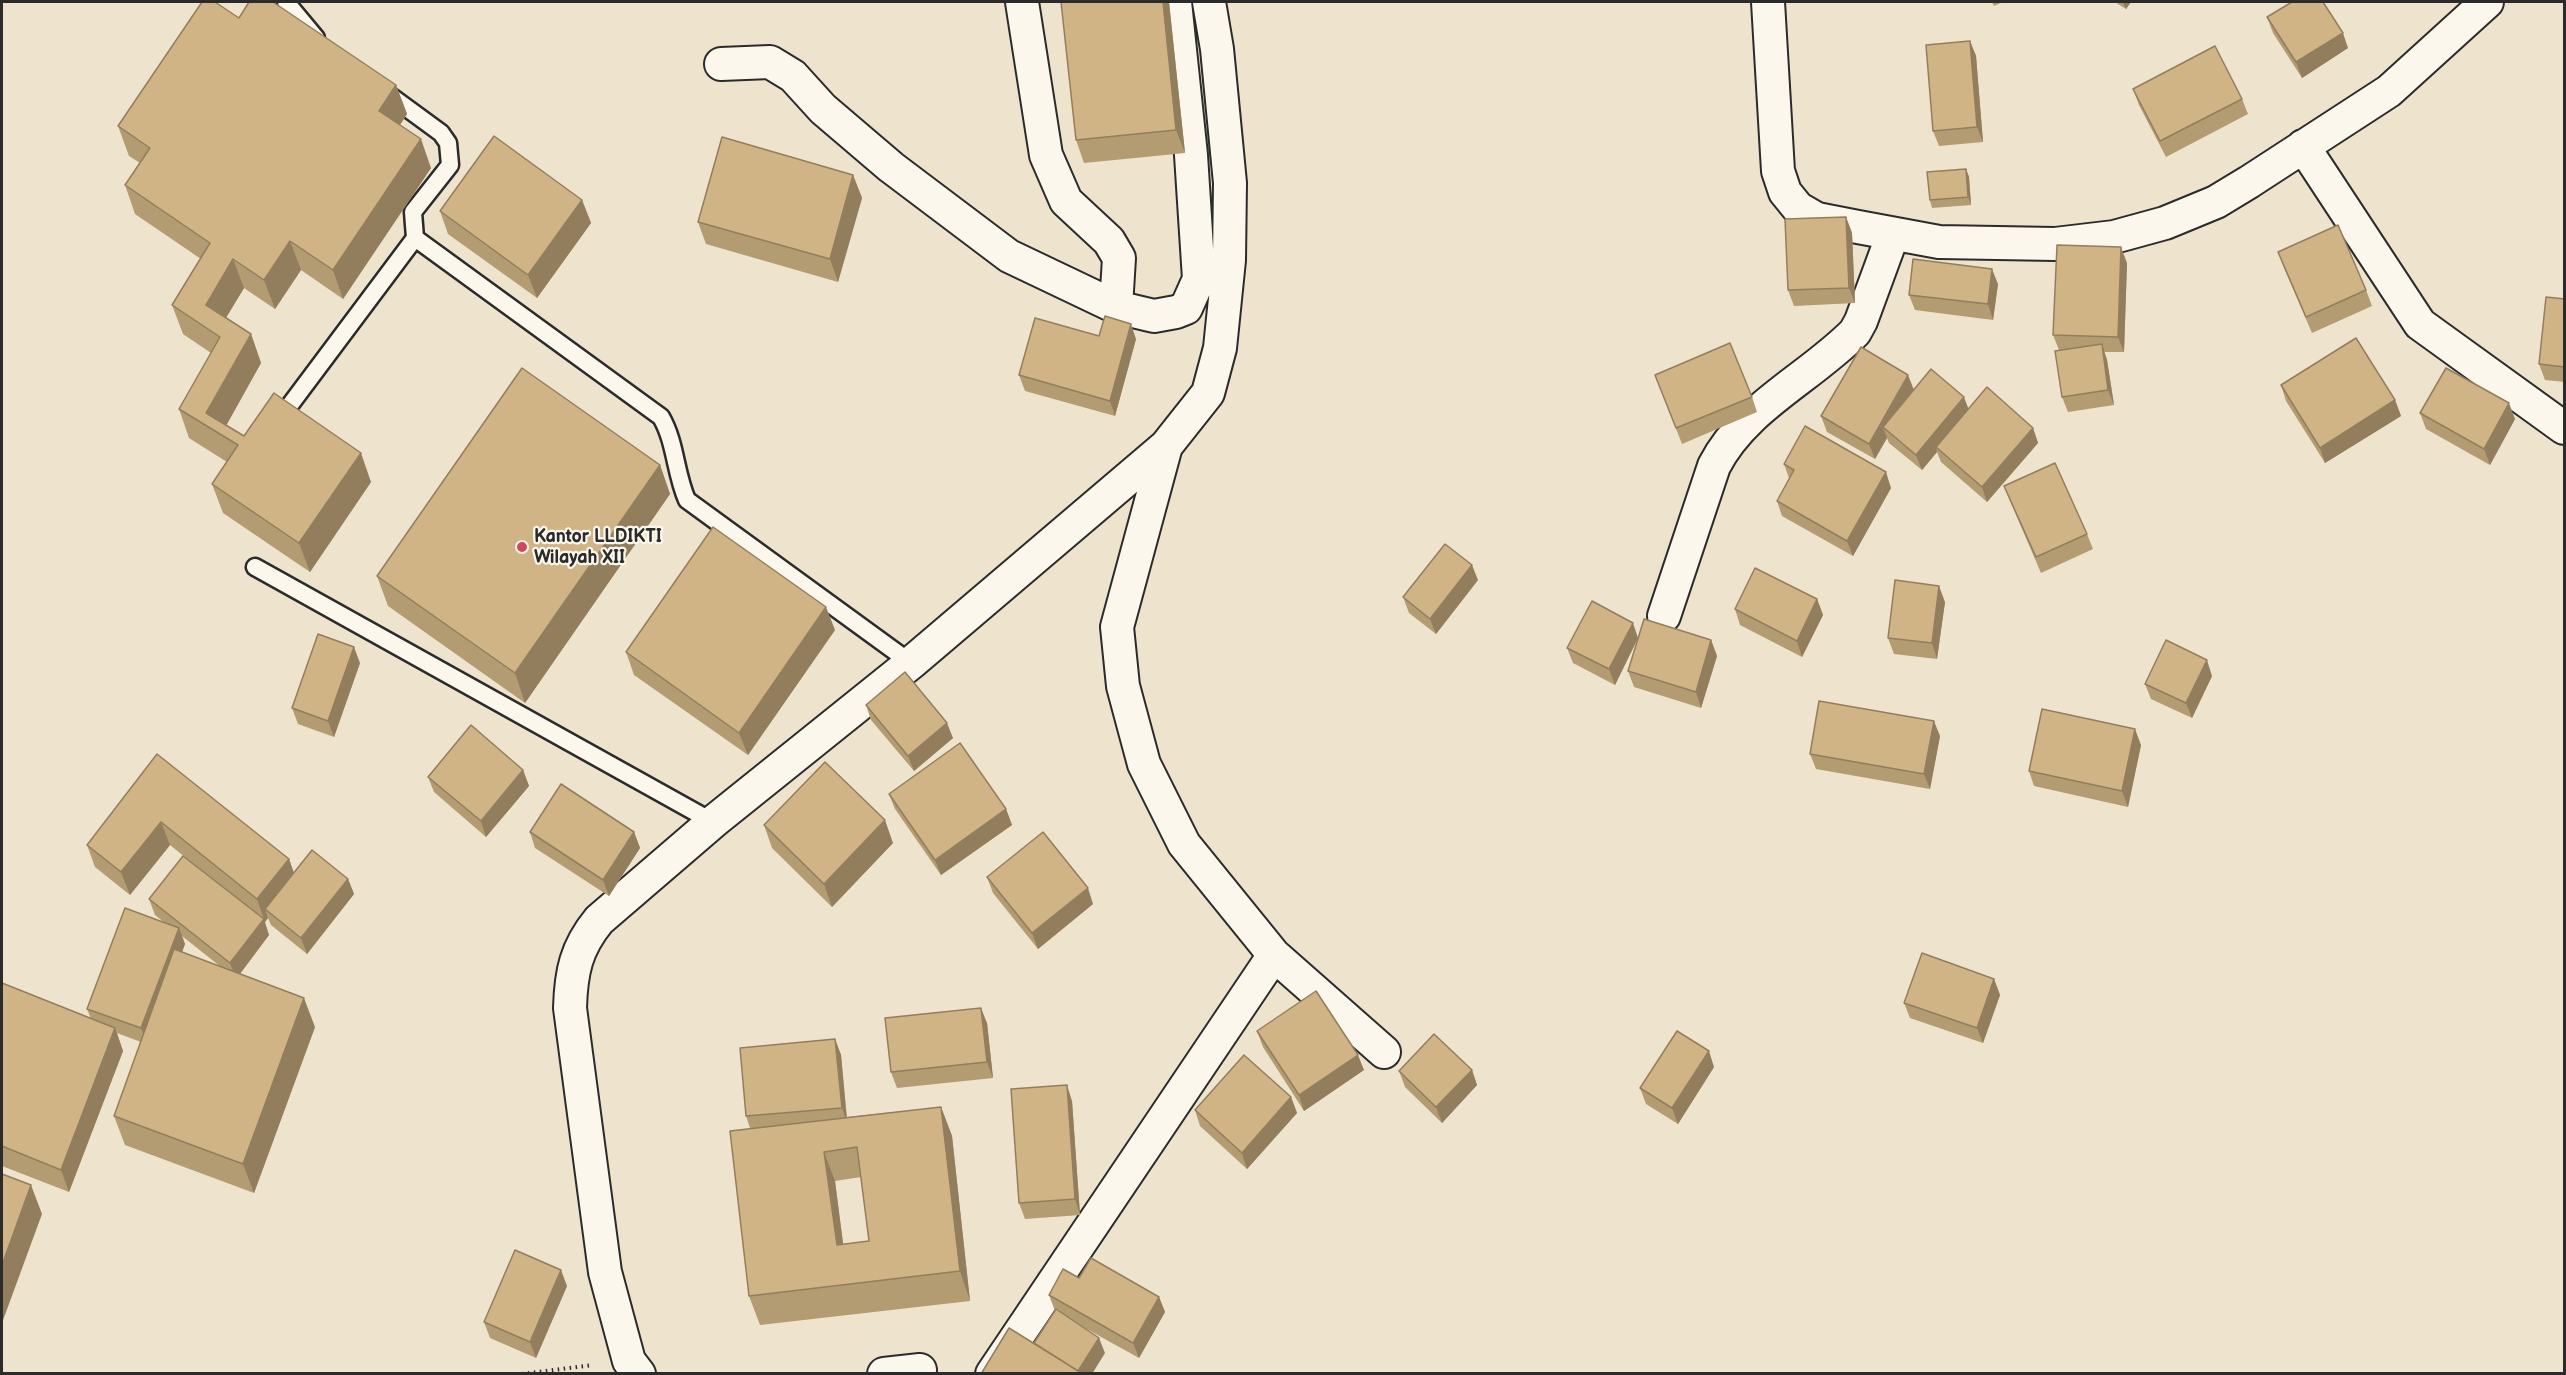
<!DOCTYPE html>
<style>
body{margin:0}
#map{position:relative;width:2566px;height:1375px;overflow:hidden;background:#eee3cd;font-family:"Balsamiq Sans",sans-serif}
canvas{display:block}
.frame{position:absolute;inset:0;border:3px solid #2b2b2b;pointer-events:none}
</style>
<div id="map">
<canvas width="2566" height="1375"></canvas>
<div class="frame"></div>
</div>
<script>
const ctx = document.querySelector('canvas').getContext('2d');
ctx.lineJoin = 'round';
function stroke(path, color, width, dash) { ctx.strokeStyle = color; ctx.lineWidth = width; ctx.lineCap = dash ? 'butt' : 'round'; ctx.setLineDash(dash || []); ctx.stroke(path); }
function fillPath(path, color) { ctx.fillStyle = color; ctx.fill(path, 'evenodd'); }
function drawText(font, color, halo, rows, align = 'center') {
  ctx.font = font + ' "Balsamiq Sans",sans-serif'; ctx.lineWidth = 4.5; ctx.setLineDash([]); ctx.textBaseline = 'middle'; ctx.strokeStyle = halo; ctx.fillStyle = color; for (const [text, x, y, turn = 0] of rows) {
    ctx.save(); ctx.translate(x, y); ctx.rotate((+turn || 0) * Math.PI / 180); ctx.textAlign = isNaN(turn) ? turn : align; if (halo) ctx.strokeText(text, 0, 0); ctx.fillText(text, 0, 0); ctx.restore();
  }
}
const path = new Path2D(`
 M522 1374 593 1365`);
const lane = new Path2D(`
 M286 2 316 38
 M385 92 441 133 448 143 450 165 413 212 415 238 661 417C676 443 675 473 687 500L911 663
 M287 409 415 238
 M255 567 713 822`);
const street = new Path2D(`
 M1022 2 1046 155 1066 201 1109 241 1119 258 1116 307
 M1768 2 1778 171 1785 192 1798 208 1817 219 1858 227 1939 242 2055 244 2114 237 2165 223 2216 202 2249 182 2389 91 2487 2
 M721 64 770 62 793 76 823 109 891 167 1009 256 1116 307 1154 316 1176 312 1186 308 1199 279 1191 155 1175 2
 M2303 146 2420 324 2564 428
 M1166 446 1117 627 1123 686 1144 764 1184 844 1274 955 1384 1052
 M1664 616 1714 466C1744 407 1810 378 1855 332L1861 321 1893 234
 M639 1374 629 1361 605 1272 570 1008C571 972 576 948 599 920L713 822 911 663 1166 446 1208 393 1220 348 1229 260 1230 183 1217 49 1209 2
 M884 1374 920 1370
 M992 1374 1274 955`);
const wall = new Path2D(`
 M1169 2 1185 153 1084 163 1076 140Z
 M1992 2H2003L1994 6Z
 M2115 2H2131L2126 9Z
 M2267 17 2348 48 2302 78 2273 33Z
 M239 18 396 85 407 114 400 125 431 168 343 299 301 270 275 309 244 288 226 318 251 334 261 363 226 425 244 436 371 482 310 572 223 513 212 484 227 462 189 438 179 409 211 353 183 334 172 305 201 259 135 214 125 185 140 163 129 156 118 126Z
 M1970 41 1976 56 1983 142 1939 146 1933 131Z
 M2133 89 2242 99 2248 114 2166 157 2139 105Z
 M1966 169 1969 177 1971 205 1932 208 1930 200Z
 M853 175 862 198 838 282 706 244 698 222Z
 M582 200 591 223 537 298 448 234 440 211Z
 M1846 217 1852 233 1855 303 1794 306 1788 290Z
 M2278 252 2366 290 2372 306 2312 333 2284 268Z
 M2127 263 2124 352H2104L2107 360 2114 405 2068 412 2062 397 2059 350 2053 335Z
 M1998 284 1993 320 1915 310 1909 295Z
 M2565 299V382L2545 380 2539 364Z
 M1099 336 1136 339 1115 416 1025 391 1019 375Z
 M1655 375 1752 397 1757 412 1682 444Z
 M2281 385 2395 400 2401 416 2325 463 2286 401Z
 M1914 390 1968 408 2033 428 2038 443 1987 502 1941 462 1937 452 1922 470 1889 443 1887 438 1875 459 1827 432 1821 416Z
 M2420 413 2515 419 2490 465 2426 429Z
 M1784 464 1891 488 1853 556 1782 516 1777 501 1789 478Z
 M660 465 670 494 525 703 388 606 377 576Z
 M2004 486 2087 534 2093 549 2041 573 2010 501Z
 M1478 580 1436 634 1409 613 1403 597Z
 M1817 599 1823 615 1802 657 1740 625 1735 609Z
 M1945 602 1937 659 1894 654 1888 638Z
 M835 630 748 755 634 675 626 652Z
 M1638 638 1615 685 1573 663 1567 648Z
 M1711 640 1717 656 1701 708 1634 687 1628 671Z
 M360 663 334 737 298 724 292 708Z
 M2212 676 2192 718 2151 699 2145 684Z
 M866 705 953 738 914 771 871 720Z
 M1940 736 1930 789 1816 769 1810 754Z
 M2141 745 2128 807 2034 786 2029 771Z
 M157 754 289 859 294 873 348 879 354 894 307 954 271 925 268 918 265 922 264 921 269 935 240 974 315 1027 254 1193 125 1145 114 1116 141 1042 117 1033 123 1051 69 1192 2 1166V983L91 1019 87 1009 165 923 155 915 149 899 217 883 170 845 130 895 95 867 87 845ZM182 936 221 967 182 952 185 944Z
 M523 770 529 786 486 837 434 792 428 777Z
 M889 794 1006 809 1012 825 941 875 895 809Z
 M764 825 893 843 832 907 772 848Z
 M530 832H634L640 848 609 896 535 848Z
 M987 877 1093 904 1038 949 993 893Z
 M1994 979 2000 995 1983 1043 1910 1018 1904 1003Z
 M987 1023 993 1078 897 1088 891 1072Z
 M1257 1031 1364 1070 1304 1111 1263 1047Z
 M835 1039 841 1055 847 1117 941 1107 952 1136 970 1301 760 1325 749 1296 750 1128 746 1116ZM861 1177 869 1241 843 1244 835 1181Z
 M1714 1067 1678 1124 1646 1104 1640 1088Z
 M1472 1070 1477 1085 1442 1123 1405 1087 1399 1071Z
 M1291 1097 1297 1113 1247 1169 1200 1126 1195 1110Z
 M1072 1101 1080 1215 1025 1219 1019 1203Z
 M1079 1278 1159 1297 1165 1312 1139 1358 1076 1323 1105 1353 1055 1311 1049 1295Z
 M567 1286 536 1358 490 1338 484 1322Z`);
const shadedWall = new Path2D(`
 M1163 2H1169L1185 153 1176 130Z
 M2123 2H2131L2126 9Z
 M2343 33 2348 48 2302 78 2296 62Z
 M1970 41 1976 56 1983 142 1977 127Z
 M396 85 407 114 390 140 379 111Z
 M421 139 431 168 343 299 333 270Z
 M1966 169 1969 177 1971 205 1968 197Z
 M853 175 862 198 838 282 830 259Z
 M582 200 591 223 537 298 528 275Z
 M1846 217 1852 233 1855 303 1849 288Z
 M290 241 301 270 275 309 264 280Z
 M2121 247 2127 263 2124 352 2118 337Z
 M233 259 244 288 216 334 206 305Z
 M1992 269 1998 284 1993 320 1988 304Z
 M1131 324 1136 339 1115 416 1110 401Z
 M251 334 261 363 221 435 206 413Z
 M2102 344 2107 360 2114 405 2108 390Z
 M1908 375 1914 390 1883 427 1887 438 1875 459 1869 444Z
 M1964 397 1970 413 1936 447 1937 452 1922 470 1916 455Z
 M2395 400 2401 416 2325 463 2320 448Z
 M2509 403 2515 419 2490 465 2484 449Z
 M2033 428 2038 443 1987 502 1982 487Z
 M361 453 371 482 310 572 299 543Z
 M660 465 670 494 525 703 515 673Z
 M1886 472 1891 488 1853 556 1847 541Z
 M1472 565 1478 580 1436 634 1430 619Z
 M1939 586 1945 602 1937 659 1932 643Z
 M1817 599 1823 615 1802 657 1797 641Z
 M826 607 835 630 748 755 739 733Z
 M1633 623 1638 638 1615 685 1609 669Z
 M1711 640 1717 656 1701 708 1696 692Z
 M354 647 360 663 334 737 328 721Z
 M2207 660 2212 676 2192 718 2186 703Z
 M1934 721 1940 736 1930 789 1924 774Z
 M947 723 953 738 914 771 908 756Z
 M2135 729 2141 745 2128 807 2122 791Z
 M523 770 529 786 486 837 481 821Z
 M1006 809 1012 825 941 875 935 860Z
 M885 820 893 843 832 907 824 884Z
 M161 822 170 845 130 895 121 872Z
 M634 832 640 848 609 896 603 880Z
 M289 859 297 882 265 909 268 918 265 922 257 899Z
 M348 879 354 894 307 954 301 938Z
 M1088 888 1093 904 1038 949 1032 933Z
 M264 919 269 935 236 979 230 963Z
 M179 928 185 944 147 1044 141 1028Z
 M1994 979 2000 995 1983 1043 1977 1028Z
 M304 998 315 1027 254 1193 243 1164Z
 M981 1008 987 1023 993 1078 987 1062Z
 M115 1028 123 1051 69 1192 61 1170Z
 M835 1039 841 1055 847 1123 842 1108Z
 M1709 1051 1714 1067 1678 1124 1672 1108Z
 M1358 1055 1364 1070 1304 1111 1299 1095Z
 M1472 1070 1477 1085 1442 1123 1436 1107Z
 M1067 1085 1072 1101 1080 1215 1075 1199Z
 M1291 1097 1297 1113 1247 1169 1242 1153Z
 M941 1107 952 1136 970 1301 960 1271Z
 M824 1152 835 1181 847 1274 837 1245Z
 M31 1185 42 1214 2 1323V1265Z
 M561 1270 567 1286 536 1358 530 1342Z
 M1159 1297 1165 1312 1139 1358 1133 1343Z
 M1099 1338 1105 1353 1092 1374H1076Z`);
const building = new Path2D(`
 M202 2H215L239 18 249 2H273L396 85 379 111 421 139 333 270 290 241 264 280 233 259 206 305 251 334 206 413 244 436 274 393 361 453 299 543 212 484 238 445 179 409 220 337 172 305 210 243 125 185 150 148 118 126Z
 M1061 2H1163L1176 130 1076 140Z
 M2292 2H2323L2343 33 2296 62 2267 17Z
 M1970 41 1977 127 1933 131 1926 45Z
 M2215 46 2242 99 2160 141 2133 89Z
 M494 136 582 200 528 275 440 211Z
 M722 137 853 175 830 259 698 222Z
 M1966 169 1968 197 1930 200 1927 172Z
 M1846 217 1849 288 1788 290 1785 219Z
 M2338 225 2366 290 2306 317 2278 252Z
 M2057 245 2121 247 2118 337 2053 335Z
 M1913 259 1992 269 1988 304 1909 295Z
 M2546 297 2565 299V367L2539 364Z
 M1105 316 1131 324 1110 401 1019 375 1035 318 1099 336Z
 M2356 338 2395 400 2320 448 2281 385Z
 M1730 343 1752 397 1676 428 1655 375Z
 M2102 344 2108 390 2062 397 2055 351Z
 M1861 347 1908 375 1869 444 1821 416Z
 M522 368 660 465 515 673 377 576Z
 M2446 368 2509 403 2484 449 2420 413Z
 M1931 369 1964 397 1916 455 1883 427Z
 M1987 387 2033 428 1982 487 1936 447Z
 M1805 426 1886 472 1847 541 1777 501 1794 470 1784 464Z
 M2055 463 2087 534 2036 557 2004 486Z
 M713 527 826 607 739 733 626 652Z
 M1445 544 1472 565 1430 619 1403 597Z
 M1755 568 1817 599 1797 641 1735 609Z
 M1895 580 1939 586 1932 643 1888 638Z
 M1592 601 1633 623 1609 669 1567 648Z
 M1644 619 1711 640 1696 692 1628 671Z
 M318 634 354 647 328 721 292 708Z
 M2166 640 2207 660 2186 703 2145 684Z
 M905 672 947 723 908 756 866 705Z
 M1819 701 1934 721 1924 774 1810 754Z
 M2042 709 2135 729 2122 791 2029 771Z
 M471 725 523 770 481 821 428 777Z
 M960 743 1006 809 935 860 889 794Z
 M157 754 289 859 257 899 161 822 121 872 87 845Z
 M825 762 885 820 824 884 764 825Z
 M561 784 634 832 603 880 530 832Z
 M1043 832 1088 888 1032 933 987 877Z
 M312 850 348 879 301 938 265 909Z
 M183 856 264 919 230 963 149 899Z
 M125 908 179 928 141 1028 87 1009Z
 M174 949 304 998 243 1164 114 1116Z
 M1922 953 1994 979 1977 1028 1904 1003Z
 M2 983 115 1028 61 1170 2 1146Z
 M1316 991 1358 1055 1299 1095 1257 1031Z
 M981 1008 987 1062 891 1072 885 1018Z
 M1677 1031 1709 1051 1672 1108 1640 1088Z
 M1434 1034 1472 1070 1436 1107 1399 1071Z
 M835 1039 842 1108 746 1116 740 1048Z
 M1244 1055 1291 1097 1242 1153 1195 1110Z
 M1067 1085 1075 1199 1019 1203 1011 1089Z
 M941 1107 960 1271 749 1296 730 1131ZM857 1147 869 1241 837 1245 824 1152Z
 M2 1174 31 1185 2 1265Z
 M515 1250 561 1270 530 1342 484 1322Z
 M1091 1258 1159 1297 1133 1343 1049 1295 1063 1269 1079 1278Z
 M1056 1309 1099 1338 1078 1371 1034 1343Z
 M1009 1328 1083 1374H981Z`);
const markers = [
 [522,547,6,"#d1495b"]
];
const poiNames = [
 ["Kantor LLDIKTI",534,537],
 ["Wilayah XII",534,558]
];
stroke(lane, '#2b2b2b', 21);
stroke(street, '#2b2b2b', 36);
stroke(path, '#2b2b2b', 4, [1.5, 4.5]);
stroke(lane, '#fbf7ec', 16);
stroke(street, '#fbf7ec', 32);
fillPath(wall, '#b39b72');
fillPath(shadedWall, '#927e5d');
fillPath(building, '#d0b485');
stroke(building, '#927e5d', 1.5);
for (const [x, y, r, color] of markers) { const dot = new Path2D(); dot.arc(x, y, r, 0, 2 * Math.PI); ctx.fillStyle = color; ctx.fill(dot); stroke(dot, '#fbf7ec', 2); }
drawText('bold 18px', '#2b2b2b', '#fbf7ec', poiNames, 'left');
</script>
